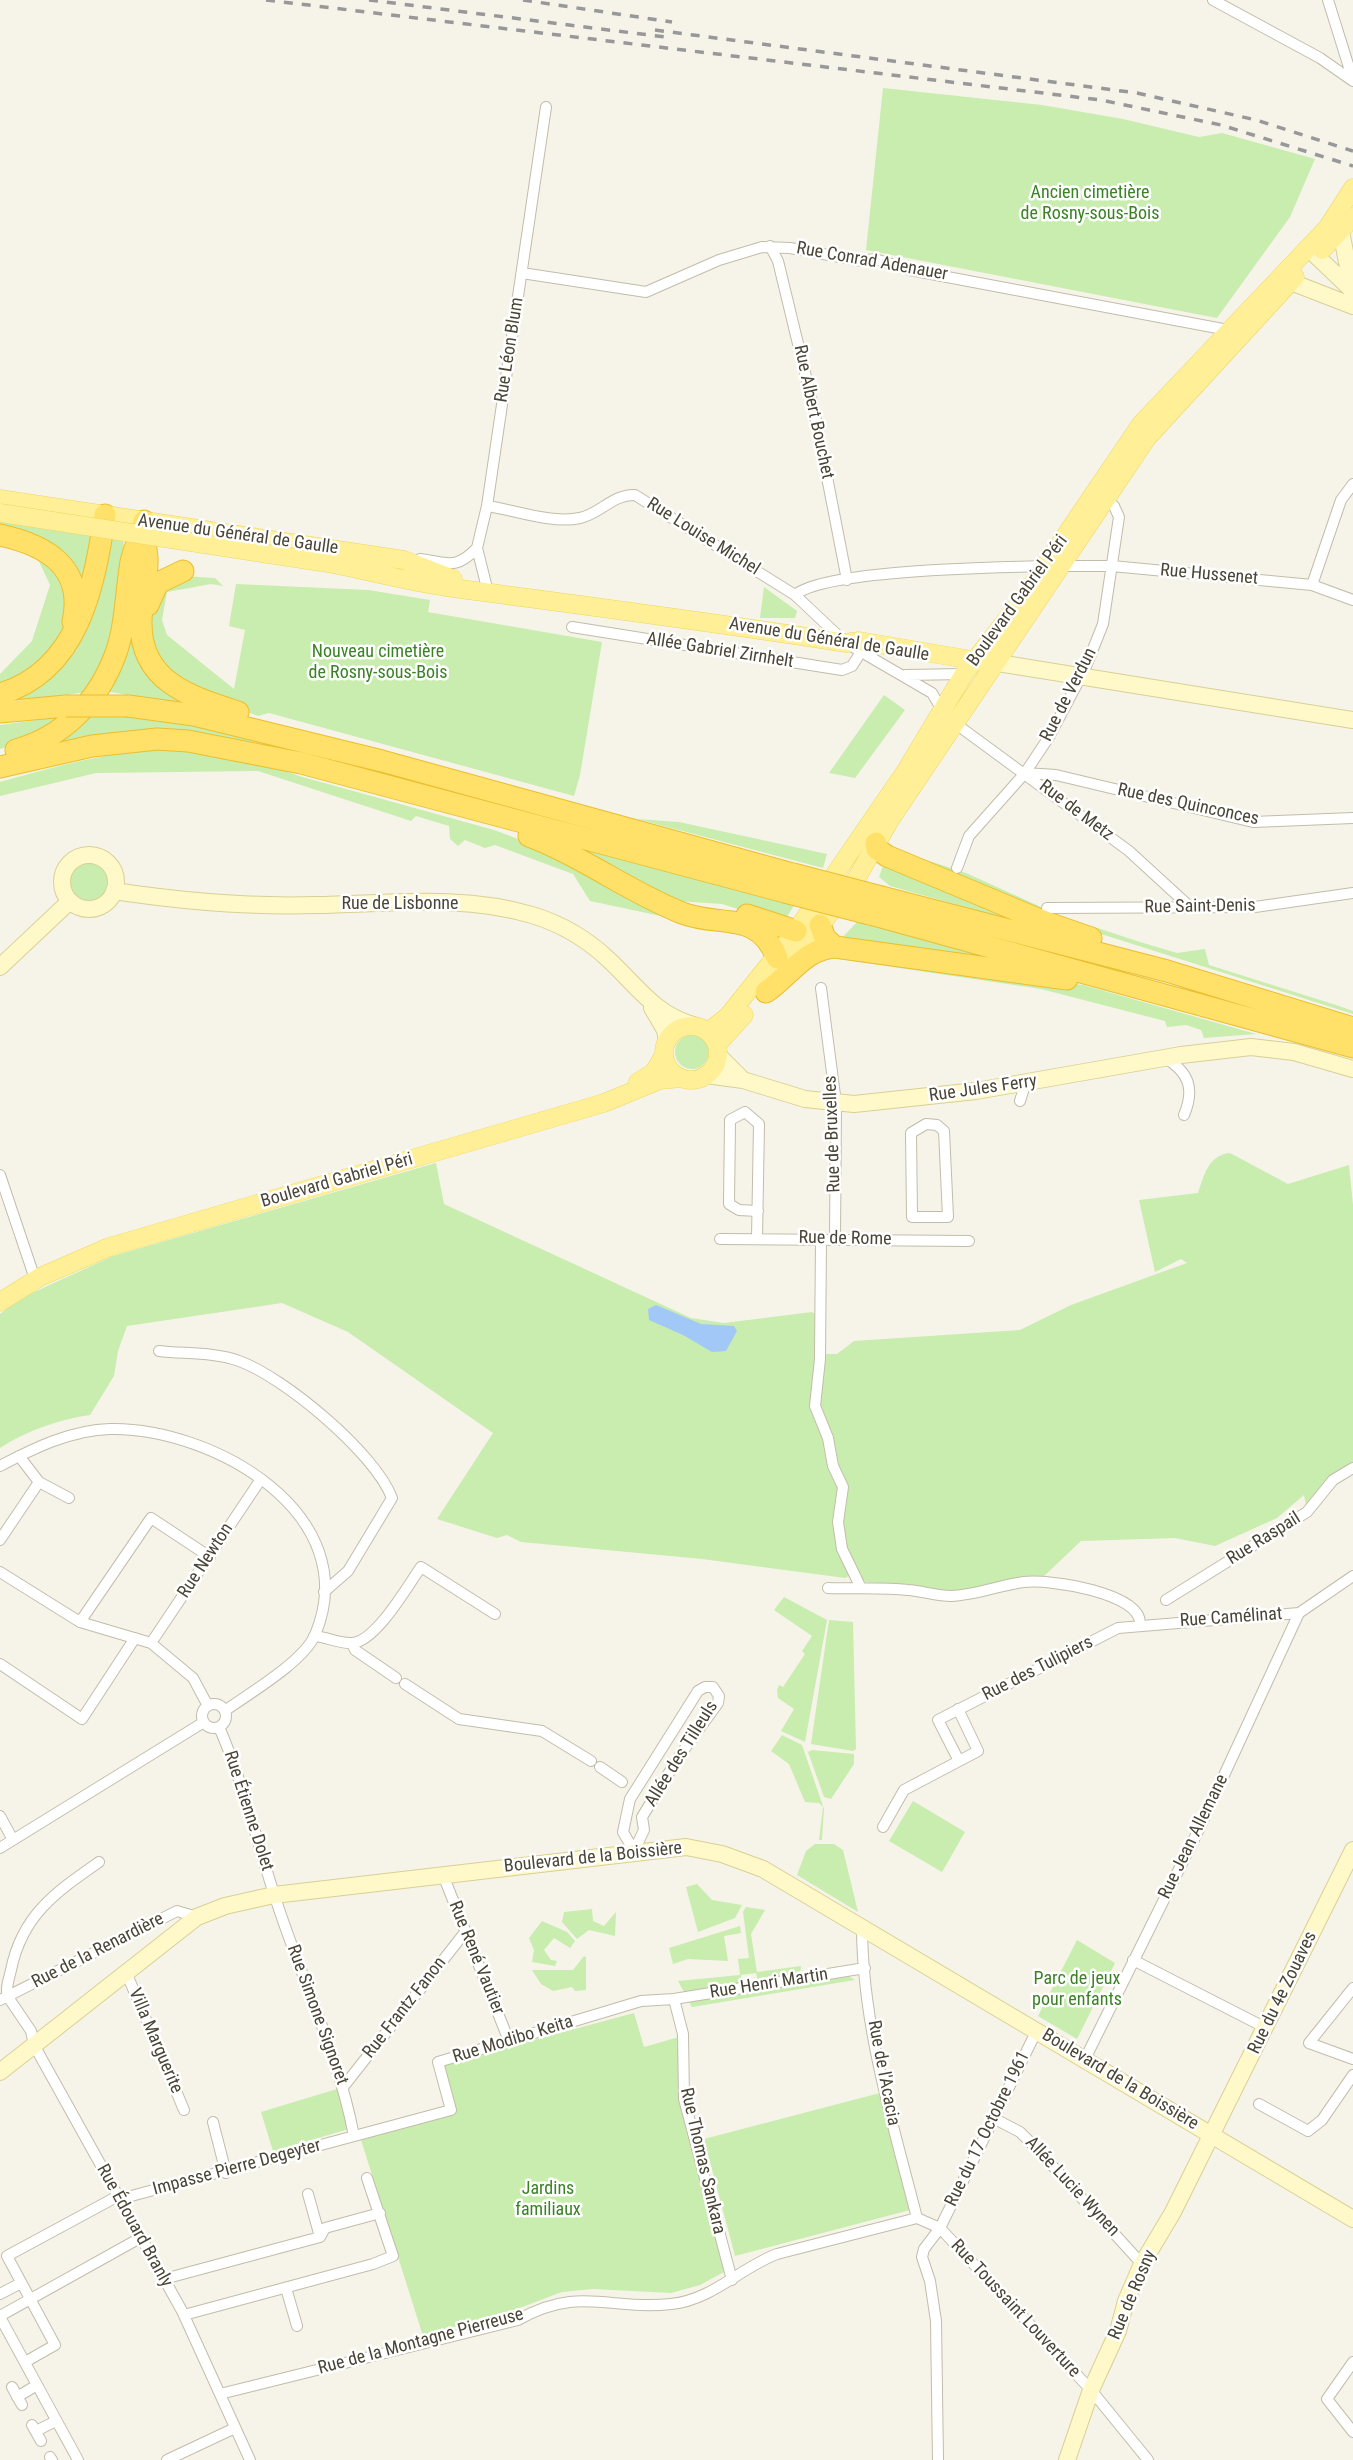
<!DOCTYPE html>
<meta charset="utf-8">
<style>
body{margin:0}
canvas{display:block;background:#f6f3e9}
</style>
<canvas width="1353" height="2460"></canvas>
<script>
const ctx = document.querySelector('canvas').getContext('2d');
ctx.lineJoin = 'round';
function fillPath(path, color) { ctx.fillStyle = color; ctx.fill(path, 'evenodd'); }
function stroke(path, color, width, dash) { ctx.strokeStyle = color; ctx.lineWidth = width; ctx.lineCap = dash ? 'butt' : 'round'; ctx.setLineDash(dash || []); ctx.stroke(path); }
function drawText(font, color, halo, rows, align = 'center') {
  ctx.font = font + ' "Roboto Condensed",sans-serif'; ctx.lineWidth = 5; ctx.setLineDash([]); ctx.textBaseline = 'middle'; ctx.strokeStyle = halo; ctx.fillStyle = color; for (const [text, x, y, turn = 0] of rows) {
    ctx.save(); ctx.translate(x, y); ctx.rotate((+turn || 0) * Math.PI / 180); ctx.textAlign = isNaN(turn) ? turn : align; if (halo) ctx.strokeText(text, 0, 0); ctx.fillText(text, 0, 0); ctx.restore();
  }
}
const green = new Path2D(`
 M883 88 1042 105 1123 119 1199 137 1222 133 1315 159 1290 217 1217 318 866 250Z
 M0 521 92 536 84 580 67 556 0 529Z
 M108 539 123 540 125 554 109 645 88 692 1 703 39 685Z
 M35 553C42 559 55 567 60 575 64 580 64 590 66 596 75 639 35 671 0 686V674L32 641 50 585Z
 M182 576 215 578 223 586 211 584 167 592 162 620 167 635 234 689 245 630 229 626 236 584 368 590 430 600 428 612 602 642 580 775 574 796 269 713 258 716C217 700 160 687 151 635 148 619 155 602 159 587Z
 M764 587 797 611 795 618H760Z
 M132 620 194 706 105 691Z
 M884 695 905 710 855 778 829 773Z
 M127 714 170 718 262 740 261 743 180 731 48 747 88 715Z
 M67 716 32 740 0 749V725Z
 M178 749 258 761 299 776 494 830 529 843 675 919 590 901 573 874 495 845 485 848 465 840 458 846 450 839 449 826 416 816 411 821 258 771 96 773 0 796V782C62 765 113 750 178 749Z
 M637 819 679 822 827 854 823 868Z
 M557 840 795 904 783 923 722 904 677 901Z
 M890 848 966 873 1061 916 1140 942 1177 953 1205 949 1209 965 1339 1006 1353 1011V1014L1076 926Z
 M70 882a19 19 0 1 1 38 0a19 19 0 1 1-38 0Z
 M883 866 1030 922 1033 926 890 886 879 877Z
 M857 922H865L1010 964 840 940Z
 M841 954 1083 985 1256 1034 1204 1038 1201 1030 1186 1025 1167 1027 1165 1021 1041 989 839 959Z
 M675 1052a17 17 0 1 1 34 0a17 17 0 1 1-34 0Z
 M1230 1153 1288 1184 1349 1165 1353 1205V1465L1306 1505 1304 1495 1277 1518 1215 1546 1175 1538 1081 1541 1040 1580 948 1592 910 1585 866 1582 855 1573 845 1578 702 1559 521 1542 507 1535 497 1538 437 1519 493 1433 348 1332 282 1303 127 1326 118 1351 114 1376 90 1415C57 1420 28 1430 0 1448V1314L19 1299 113 1256 436 1163 444 1204 691 1318 724 1323 812 1312 815 1314 817 1354H837L854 1341 1020 1330 1071 1305 1187 1263 1181 1259 1155 1272 1139 1200 1198 1193C1204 1176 1208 1155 1230 1153Z
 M784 1597 827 1620 805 1742 781 1731 794 1709 778 1698 777 1690 779 1685 783 1687 805 1654 802 1651 812 1636 774 1610Z
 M829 1620 853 1622 856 1749 853 1751 811 1744Z
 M782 1735 802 1745 824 1809 822 1840H819L823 1807 819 1803 805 1802 789 1764 771 1751Z
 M812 1750 854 1754V1764L831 1799 824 1797 808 1752Z
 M913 1801 965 1832 942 1872 889 1841Z
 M815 1844H834L843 1850 858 1912 797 1875 806 1851Z
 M697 1884 712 1900 742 1905 735 1918 698 1932 686 1887Z
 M746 1907 765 1910 751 1934 757 1972 801 1966 800 1976 758 1982 756 1973 741 1975 742 1984 684 1992 678 1981 740 1975 738 1959 749 1958 743 1912Z
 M592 1909 593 1921 604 1926 616 1912 615 1936 589 1930 577 1939 562 1922 564 1912Z
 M542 1921 567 1932 575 1941 570 1948 554 1938 544 1950 551 1960 557 1961 555 1966 532 1962 534 1950 529 1938Z
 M740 1926 741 1933 724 1936 728 1961 688 1959 673 1964 669 1948Z
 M1077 1940 1115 1963 1077 2039 1038 2016Z
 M584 1956 586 1957V1990L575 1991 572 1987 553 1991 541 1984 532 1970H573Z
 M847 1975 855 1980 692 2007 689 2002Z
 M634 2013 644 2047 679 2037 680 2100 726 2271 700 2285 671 2293 593 2289 562 2292 517 2309 423 2336 361 2140 455 2113 441 2065Z
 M337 2089 349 2129 273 2151 261 2112Z
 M880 2093 910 2210 735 2256 704 2139Z`);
const water = new Path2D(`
 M656 1305 701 1324 734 1326 737 1331 726 1351 712 1352 683 1335 649 1320 648 1309Z`);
const street = new Path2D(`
 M1213 0 1320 58 1353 81
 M1328 0 1352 77
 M770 246 778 261 814 410 847 580
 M522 273 646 292 719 260 762 247 790 248 862 261 875 259 910 270 1228 330
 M487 506C515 510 551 524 580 518 600 514 613 494 635 495L795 595 846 643 932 693 942 710
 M420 559C447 562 455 571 477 548
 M1063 566H1112L1312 585 1353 600
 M1312 585 1341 500 1353 484
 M488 592 477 548 487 506 546 107
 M795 595C826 569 997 568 1045 566
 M572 627 842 670 852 666 861 652
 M905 675 965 674
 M956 724 1129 851 1190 907
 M1025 773 1056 775 1253 822 1353 818
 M957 868 969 836 1025 773 1049 737 1085 669 1103 624 1119 517 1114 506 1103 499
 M1047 908 1255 907 1353 893
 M821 988 836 1103 835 1239
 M1165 1058C1189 1072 1195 1089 1184 1115
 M1020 1101 1024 1088 1031 1083
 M926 1124 937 1125 944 1131 948 1217H912L911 1133Z
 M0 1175 33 1273
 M757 1238 759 1124 745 1112 730 1120 729 1204 739 1210 758 1211
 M720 1239 969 1241
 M821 1239 820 1359 815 1406 828 1438 833 1466 843 1487 838 1522 842 1549 861 1588
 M159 1351C184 1354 215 1352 239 1361 284 1377 375 1453 392 1498L348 1571 324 1592
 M0 1466C34 1448 71 1430 110 1429 212 1427 366 1514 315 1635 303 1662 250 1693 226 1710
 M39 1482 69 1498
 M0 1540 39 1482 19 1456
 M0 1572 80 1622 151 1643 193 1678 208 1706
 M828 1588C855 1589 881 1587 908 1590 922 1591 937 1596 951 1596 976 1595 1000 1585 1024 1582 1050 1579 1143 1593 1140 1625
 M1166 1600 1307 1512 1333 1480 1353 1468
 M80 1622 151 1518 210 1557
 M314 1636C327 1637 340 1644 352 1643 376 1642 408 1585 421 1567L495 1614
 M151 1643 261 1479
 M352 1643 355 1650 396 1678
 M0 1664 82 1719 135 1638
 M405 1684 459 1719 542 1731 591 1761
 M705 1687H713L719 1696 718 1703 678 1758 642 1817 644 1830 634 1851 623 1832 630 1799 698 1691Z
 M202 1716a12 12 0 1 1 24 0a12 12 0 1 1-24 0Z
 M219 1727C243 1782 256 1838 274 1894 300 1976 338 2052 354 2136
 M959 1761 938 1720 1118 1628 1299 1613 1353 1576
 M600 1767 622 1782
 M0 1816 13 1840
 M883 1827 904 1790 978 1751 958 1709
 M0 1848 204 1722
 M443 1875 509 2041
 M862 1926C862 2025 893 2124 917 2218
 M1133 1960 1266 2028
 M126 1972 184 2110
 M1353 1988 1309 2043 1353 2059
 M8 1997 31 2031 34 2045 182 2311 250 2460
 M8 1997C5 1989 9 1979 11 1970 22 1915 56 1892 99 1862
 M674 1999 683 2034 684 2099 732 2280
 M0 2000 177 1911 197 1917
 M1085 2059 1201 1825 1299 1613
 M344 2086 466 1931
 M1259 2104 1308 2131 1322 2120 1353 2075
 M995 2119 1020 2132 1037 2149 1142 2264
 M213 2122 226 2173
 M308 2194 320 2237
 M120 2199 451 2110 438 2062 641 2001 674 1999 865 1968
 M164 2279 320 2237 325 2228 380 2213
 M286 2288 297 2326
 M0 2294 21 2283
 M184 2315 373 2264 393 2256 367 2178
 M0 2316 140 2238
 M0 2317 78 2460
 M25 2362 55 2345 7 2256 118 2196
 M1353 2362 1327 2399 1353 2432
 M12 2387 22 2405
 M220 2394 518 2320C579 2285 611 2311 671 2304 712 2300 740 2268 777 2254L917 2218 940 2228 1091 2390 1148 2460
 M17 2397 37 2385
 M32 2425 41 2441
 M36 2431 56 2421
 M50 2457 52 2460
 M167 2460 235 2428
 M938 2460 936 2321 930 2281 922 2257 924 2249 940 2228 1037 2030`);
const secondary = new Path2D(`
 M1341 231 1352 288
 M1308 248 1353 291
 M1288 273 1286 278 1291 282 1353 306
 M1001 650 998 663 1353 720
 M62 882a27 27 0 1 1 54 0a27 27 0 1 1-54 0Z
 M114 891C180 901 249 907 316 905 387 904 462 894 532 915 562 924 587 939 609 960 639 988 654 1014 696 1026
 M0 967 70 901
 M652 1008 665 1030 667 1041
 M718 1055 741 1078
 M706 1075 743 1080 805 1099 854 1104 976 1091 1181 1055 1251 1047 1294 1052 1353 1069
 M0 2072 197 1917 225 1906 274 1895 686 1847 722 1854 763 1869 1353 2219
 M1067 2460 1091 2390 1118 2331 1126 2301 1142 2264 1173 2212 1353 1850`);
const primary = new Path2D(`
 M1322 250 1353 217
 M0 499 404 560 453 579
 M321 562C362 569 404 581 446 587 579 605 713 622 846 643L859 641 984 662
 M785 968 852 886 890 820 1147 438 1295 277
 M664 1053a27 27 0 1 1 54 0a27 27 0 1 1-54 0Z
 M708 1032 728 1016 796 931 907 769 964 674 1021 601 1141 424 1328 227 1353 188
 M717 1045 744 1015
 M638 1082 654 1072 664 1055
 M0 1302 40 1277 109 1247 604 1103 660 1080 681 1078`);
const highway = new Path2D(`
 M142 531C144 541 148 552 147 563 147 582 141 602 141 622 140 682 191 697 238 712
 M0 535C46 545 85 567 73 622
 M148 605 158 583 183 571
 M0 694C79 671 94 586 105 515
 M128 706 194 715 382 761 793 874
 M0 712 66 706
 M16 750C64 737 99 700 116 653 126 625 126 591 131 562 134 548 141 535 144 521
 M0 767 92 746 157 739 188 741 301 763 785 892
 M529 836C582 856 629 892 682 913 720 928 758 909 777 958
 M876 843 877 849 887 856 1045 922 1091 938
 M881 897 1167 971 1353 1028
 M870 914 1353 1047
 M747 915 796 931
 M820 925 825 938 835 947
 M766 992C790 976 804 949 835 947L1067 979`);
const rail = new Path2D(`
 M266 0 1101 100 1221 125 1353 166
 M369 0 665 37
 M523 0 672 22
 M655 30 1137 93 1256 120 1353 151`);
const primaryBridge = new Path2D(`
 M0 513 321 562`);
const highwayBridge = new Path2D(`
 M66 706H128
 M793 874 881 897
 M785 892 870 914`);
const parkNames = [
 ["Ancien cimetière",1090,193],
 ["de Rosny-sous-Bois",1090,214],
 ["Nouveau cimetière",378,652],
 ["de Rosny-sous-Bois",378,673],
 ["Parc de jeux",1077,1979],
 ["pour enfants",1077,2000],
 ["Jardins",548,2189],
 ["familiaux",548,2210]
];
const streetNames = [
 ["Rue Conrad Adenauer",872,262,10],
 ["Rue Léon Blum",510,350,-81],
 ["Rue Albert Bouchet",813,412,78],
 ["Avenue du Général de Gaulle",238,535,8],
 ["Rue Louise Michel",703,537,32],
 ["Rue Hussenet",1209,575,5],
 ["Boulevard Gabriel Péri",1018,601,-54],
 ["Avenue du Général de Gaulle",829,640,9],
 ["Allée Gabriel Zirnhelt",720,651,9],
 ["Rue de Verdun",1069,695,-63],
 ["Rue des Quinconces",1188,805,12],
 ["Rue de Metz",1076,811,37],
 ["Rue de Lisbonne",400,904],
 ["Rue Saint-Denis",1200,907,-1],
 ["Rue Jules Ferry",983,1089,-8],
 ["Rue de Bruxelles",833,1134,-92],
 ["Boulevard Gabriel Péri",337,1181,-16],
 ["Rue de Rome",845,1239,1],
 ["Rue Raspail",1264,1539,-32],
 ["Rue Newton",206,1561,-57],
 ["Rue Camélinat",1231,1618,-4],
 ["Rue des Tulipiers",1038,1669,-27],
 ["Allée des Tilleuls",682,1754,-58],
 ["Rue Étienne Dolet",248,1811,72],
 ["Rue Jean Allemane",1194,1837,-64],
 ["Boulevard de la Boissière",593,1858,-6],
 ["Rue de la Renardière",98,1951,-27],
 ["Rue René Vautier",476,1958,68],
 ["Rue Henri Martin",769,1984,-9],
 ["Rue du 4e Zouaves",1283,1993,-64],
 ["Rue Frantz Fanon",405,2008,-52],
 ["Rue Simone Signoret",317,2015,70],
 ["Rue Modibo Keita",513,2040,-17],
 ["Villa Marguerite",155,2041,67],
 ["Rue de l'Acacia",883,2073,79],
 ["Boulevard de la Boissière",1120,2080,31],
 ["Rue du 17 Octobre 1961",988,2129,-64],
 ["Rue Thomas Sankara",702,2161,77],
 ["Impasse Pierre Degeyter",237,2168,-15],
 ["Allée Lucie Wynen",1072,2187,47],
 ["Rue Édouard Branly",134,2226,61],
 ["Rue de Rosny",1133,2295,-67],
 ["Rue Toussaint Louverture",1015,2309,47],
 ["Rue de la Montagne Pierreuse",421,2342,-15]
];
fillPath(green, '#c8edae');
fillPath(water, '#a1c8f7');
stroke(street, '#c2bdaa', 12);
stroke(secondary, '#d9d095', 18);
stroke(primary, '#eed65e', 19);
stroke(highway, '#ebbe2e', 23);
stroke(street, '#fff', 10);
stroke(secondary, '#fff9c9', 16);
stroke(primary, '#fff098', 18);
stroke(highway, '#ffe16a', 21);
stroke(rail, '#989898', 3.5, [9, 9]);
stroke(primaryBridge, '#eed65e', 19, []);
stroke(highwayBridge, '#ebbe2e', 23, []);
stroke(primaryBridge, '#fff098', 18);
stroke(highwayBridge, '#ffe16a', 21);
drawText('18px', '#3a8224', '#fff', parkNames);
drawText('18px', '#4a4536', '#fff', streetNames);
</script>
